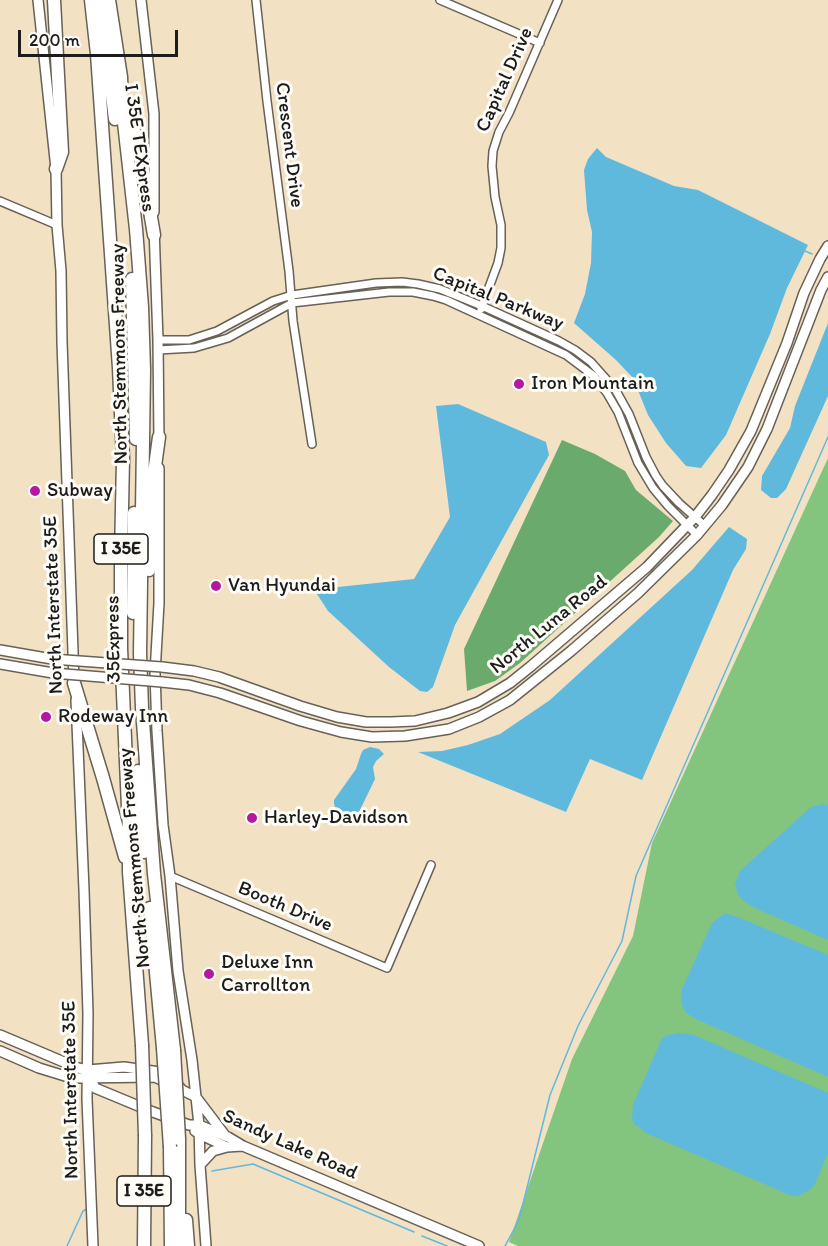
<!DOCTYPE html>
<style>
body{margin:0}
#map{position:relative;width:828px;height:1246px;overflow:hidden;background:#f3e1c4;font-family:Itim,sans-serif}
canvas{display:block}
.scale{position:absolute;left:18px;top:30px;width:160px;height:27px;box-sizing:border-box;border:3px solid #1c1c1c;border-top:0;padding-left:8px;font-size:18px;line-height:21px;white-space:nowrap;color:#1c1c1c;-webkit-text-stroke:4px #fdfcf7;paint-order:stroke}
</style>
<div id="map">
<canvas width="828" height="1246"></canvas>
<div class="scale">200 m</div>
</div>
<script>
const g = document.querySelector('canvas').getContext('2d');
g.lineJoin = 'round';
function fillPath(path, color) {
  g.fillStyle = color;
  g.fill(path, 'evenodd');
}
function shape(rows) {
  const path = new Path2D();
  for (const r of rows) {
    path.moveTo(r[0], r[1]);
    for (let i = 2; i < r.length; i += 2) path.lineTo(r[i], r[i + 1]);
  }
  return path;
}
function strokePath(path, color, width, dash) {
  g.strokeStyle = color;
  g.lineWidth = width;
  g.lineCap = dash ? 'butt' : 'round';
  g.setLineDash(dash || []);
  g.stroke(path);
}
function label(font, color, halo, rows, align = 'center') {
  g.font = font + ' Itim,sans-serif';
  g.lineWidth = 6;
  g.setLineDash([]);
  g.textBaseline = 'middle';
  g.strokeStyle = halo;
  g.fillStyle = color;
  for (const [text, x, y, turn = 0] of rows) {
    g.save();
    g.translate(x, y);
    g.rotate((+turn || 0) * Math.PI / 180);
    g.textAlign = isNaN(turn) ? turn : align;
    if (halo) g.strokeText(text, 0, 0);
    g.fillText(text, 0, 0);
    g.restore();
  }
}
fillPath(shape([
 [828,458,828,1246,518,1246,509,1242,572,1059,633,936,652,843]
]), '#83c57e');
fillPath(shape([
 [562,440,595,454,625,471,636,490,673,521,659,537,520,663,495,681,467,691,464,649]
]), '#6aaa6d');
fillPath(shape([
 [597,148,606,157,674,186,698,190,808,245,787,288,770,334,726,435,701,468,686,466,666,443,648,415,633,378,616,360,574,323,585,294,591,263,592,232,587,210,584,170,588,159],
 [828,323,828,396,786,489,777,498,771,498,761,490,762,476,790,428,795,406],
 [458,404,546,442,549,455,455,625,433,687,427,692,420,691,389,667,328,611,317,594,319,589,414,579,450,517,436,406],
 [729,527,747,539,746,549,733,570,642,780,590,759,566,812,418,752,442,751,468,745,500,734,550,700,692,570],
 [370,747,379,749,384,754,376,761,373,767,375,779,360,810,356,815,351,817,346,817,336,810,334,804,334,800,356,769,361,754,363,750],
 [824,804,828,806,828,940,755,908,745,902,738,895,735,884,740,871,811,807],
 [725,913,740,918,828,955,828,1077,696,1019,686,1013,681,1003,682,989,712,923],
 [679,1033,694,1035,828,1093,828,1153,814,1186,809,1190,798,1196,792,1196,648,1134,634,1124,632,1117,633,1105,662,1038,668,1035]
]), '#5fb9dd');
strokePath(shape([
 [805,251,812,254],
 [212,1171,253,1164,414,1232],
 [159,1179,164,1179],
 [422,1236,447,1246],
 [67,1246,83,1211,87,1209],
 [505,1246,519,1220,550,1095,578,1026,622,941,636,876,828,437]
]), '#5fb9dd', 1.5);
const street = shape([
 [256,0,267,101,289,271,293,321,312,444],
 [440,0,540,43],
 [0,201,57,225],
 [481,309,498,263,501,248,501,225,495,197,492,166,493,151,499,132,509,113,558,0],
 [158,340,189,340,217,331,273,301,292,295,376,283,402,282,418,284,440,289,482,306,559,341,575,350,591,362,615,389,629,414,646,457,656,476,663,486,679,503,705,526],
 [158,350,194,348,228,338,292,303,389,292,413,292,433,296,446,300,566,355,594,376,607,393,618,412,638,463,653,488,668,506,697,535],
 [170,876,387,968,431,865]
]);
const secondary = shape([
 [38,0,56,169,57,225,61,271,62,342,74,680],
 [141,0,154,114,154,212],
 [154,228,158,340,159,442],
 [159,468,159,603,155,673,157,731,163,825,170,876,178,971,192,1060,199,1125,200,1165,206,1246],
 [0,650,52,659],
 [0,664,53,673],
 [162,667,194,671,219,677,300,706,337,717,366,722,391,722,415,721,448,713,478,702,510,683,530,667,647,567,695,517,712,495,729,470,751,431,787,343,804,293,820,259,828,246],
 [162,682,189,685,220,693,301,721,341,732,372,737,405,736,449,729,479,717,510,700,571,651,638,593,697,535,722,505,748,467,767,429,821,290,828,277],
 [76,700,84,890,88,1013,87,1099,93,1246],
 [0,1035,78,1068,88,1070,124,1067,167,1073,182,1090,196,1097,224,1134],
 [0,1051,39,1068,65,1076,76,1078,155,1077,163,1081],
 [90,1077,95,1088,153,1112,189,1125,199,1125,228,1137,243,1146,479,1246],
 [195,1131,199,1134,227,1147],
 [200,1165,213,1151,227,1147,242,1146]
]);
const highway = shape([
 [54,0,62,152,56,169],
 [91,0,97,54,119,368,123,459,121,555,121,648,129,830,129,872,142,1045],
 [100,0,115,119],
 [109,0,121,77,122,105,136,229,142,307,144,370,140,653,142,708,154,874,174,1050],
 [128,104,143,170,154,235],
 [132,279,136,439],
 [149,570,152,488,159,437],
 [133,613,134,513],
 [74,683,103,778,125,857],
 [138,771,140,819,144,852],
 [150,908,163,1048],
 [170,1147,171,1246],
 [186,1220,188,1246],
 [144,1246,145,1136],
 [179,1246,179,1139]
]);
strokePath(street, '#676157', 10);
strokePath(secondary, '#676157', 12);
strokePath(highway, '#676157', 15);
strokePath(street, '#fff', 7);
strokePath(secondary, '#fff', 9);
strokePath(highway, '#fff', 12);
const secondaryBridge = shape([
 [52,659,162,667],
 [53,673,162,682]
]);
const highwayBridge = shape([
 [142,1045,145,1136],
 [163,1048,170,1147],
 [174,1050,179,1139]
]);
strokePath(secondaryBridge, '#676157', 12, []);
strokePath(highwayBridge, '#676157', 15, []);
strokePath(secondaryBridge, '#fff', 9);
strokePath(highwayBridge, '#fff', 12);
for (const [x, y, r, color] of [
 [519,384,6,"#b5179e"],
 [35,491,6,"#b5179e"],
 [216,586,6,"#b5179e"],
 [46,717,6,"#b5179e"],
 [252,818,6,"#b5179e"],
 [209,974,6,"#b5179e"]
]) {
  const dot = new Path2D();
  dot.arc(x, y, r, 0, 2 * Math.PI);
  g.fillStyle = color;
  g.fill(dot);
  strokePath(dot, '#fdfcf7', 2);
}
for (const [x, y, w] of [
 [121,549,54],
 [144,1191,54]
]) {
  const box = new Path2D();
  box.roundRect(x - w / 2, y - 15, w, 30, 4.5);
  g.fillStyle = '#fdfcf7';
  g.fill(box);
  strokePath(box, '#1c1c1c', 1.5);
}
label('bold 18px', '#1c1c1c', null, [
 ["I 35E",121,549],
 ["I 35E",144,1191]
]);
label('20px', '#1c1c1c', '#fdfcf7', [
 ["Capital Drive",505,80,-66],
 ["Crescent Drive",289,145,83],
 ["I 35E TEXpress",139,148,82],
 ["Capital Parkway",498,299,22],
 ["North Stemmons Freeway",120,354,-91],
 ["North Interstate 35E",54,605,-92],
 ["North Luna Road",549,625,-39],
 ["35Express",114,639,-91],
 ["North Stemmons Freeway",135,858,-95],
 ["Booth Drive",285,907,23],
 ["North Interstate 35E",71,1090,-91],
 ["Sandy Lake Road",290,1145,24]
]);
label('20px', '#1c1c1c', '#fdfcf7', [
 ["Iron Mountain",531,384],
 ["Subway",47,491],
 ["Van Hyundai",228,586],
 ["Rodeway Inn",58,717],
 ["Harley-Davidson",264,818],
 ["Deluxe Inn",221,963],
 ["Carrollton",221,986]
], 'left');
</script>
